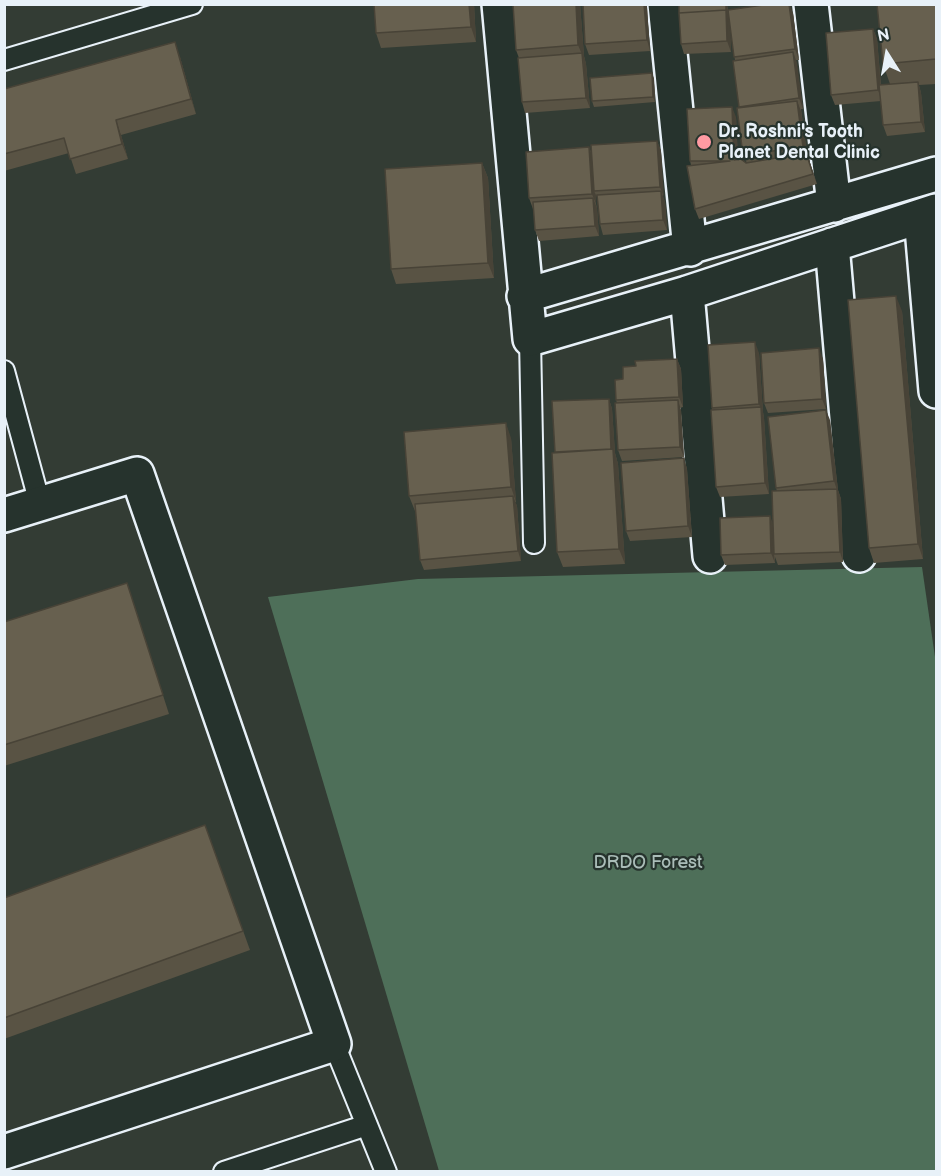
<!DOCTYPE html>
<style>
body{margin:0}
#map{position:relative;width:941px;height:1176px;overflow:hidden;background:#333c34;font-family:"Balsamiq Sans",sans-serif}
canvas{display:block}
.frame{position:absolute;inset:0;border:6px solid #e8f1f8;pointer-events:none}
.north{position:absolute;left:857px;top:24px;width:60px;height:60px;-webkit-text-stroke:4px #26332d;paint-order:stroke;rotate:349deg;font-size:16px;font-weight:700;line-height:24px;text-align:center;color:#e8f1f8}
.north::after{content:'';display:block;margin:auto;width:21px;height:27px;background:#e8f1f8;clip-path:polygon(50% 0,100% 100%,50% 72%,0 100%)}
</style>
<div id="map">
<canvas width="941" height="1176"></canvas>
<div class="frame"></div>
<div class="north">N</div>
</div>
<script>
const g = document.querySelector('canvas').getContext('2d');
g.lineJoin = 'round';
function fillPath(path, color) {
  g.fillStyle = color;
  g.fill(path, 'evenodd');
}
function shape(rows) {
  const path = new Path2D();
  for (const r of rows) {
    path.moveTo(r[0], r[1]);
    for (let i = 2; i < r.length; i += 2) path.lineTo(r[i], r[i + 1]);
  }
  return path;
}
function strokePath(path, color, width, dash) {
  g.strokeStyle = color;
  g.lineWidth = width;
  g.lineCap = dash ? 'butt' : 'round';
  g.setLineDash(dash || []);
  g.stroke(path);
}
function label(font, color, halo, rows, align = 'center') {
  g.font = font + ' "Balsamiq Sans",sans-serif';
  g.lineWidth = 4.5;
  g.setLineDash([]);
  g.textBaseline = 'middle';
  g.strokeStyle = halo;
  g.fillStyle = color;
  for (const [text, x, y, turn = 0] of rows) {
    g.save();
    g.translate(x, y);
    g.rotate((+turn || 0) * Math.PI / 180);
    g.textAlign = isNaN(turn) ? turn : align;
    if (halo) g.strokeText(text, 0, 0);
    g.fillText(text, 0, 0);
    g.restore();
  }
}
fillPath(shape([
 [922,567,936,664,936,1171,439,1171,268,597,418,579]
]), '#4e6f59');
const lane = shape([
 [4,60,192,4],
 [530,339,534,543],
 [4,371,40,504],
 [334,1044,386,1172],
 [224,1172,367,1125]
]);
const street = shape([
 [499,4,530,339,687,293,936,211],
 [665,4,690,249],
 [811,4,834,205],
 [921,216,936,391],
 [832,245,859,555],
 [687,293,710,556],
 [524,296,936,174],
 [4,515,137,474,334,1044,4,1152]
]);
strokePath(lane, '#e8f1f8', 24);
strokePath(street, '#e8f1f8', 38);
strokePath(lane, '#26332d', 20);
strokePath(street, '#26332d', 33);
fillPath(shape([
 [374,4,474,4,476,42,381,48,376,33],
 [580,4,584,56,586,64,590,108,525,113,522,102,519,58,516,50],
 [727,4,729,17,793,13,799,60,796,60,803,109,801,109,807,154,817,184,699,219,695,209,691,165,690,161,736,117,738,160,747,163,743,155,735,60,730,28,731,52,684,54,681,44],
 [936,4,936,84,919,85,921,93,925,132,887,136,883,125,881,101,835,105,831,95,873,29,877,39,881,85,890,84,883,64],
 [647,7,650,51,589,55,585,44],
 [180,57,196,114,121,135,128,159,76,174,69,153,4,171,4,89],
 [652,73,654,79,655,102,594,107,592,101],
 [657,141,661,151,663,197,665,202,667,230,603,235,600,224,598,201,596,194,596,204,597,208,599,236,539,241,535,230,534,209,533,209,529,198,589,147,592,154],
 [482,163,488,178,494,278,396,284,391,269],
 [902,311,923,559,874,563,869,548],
 [759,353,763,412,764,418,769,494,720,497,716,487,712,408],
 [677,359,681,369,683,407,680,408,681,410,684,457,622,461,618,450,617,403,616,400,623,379,636,366],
 [823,359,826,409,768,413,764,403],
 [609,399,612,409,615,453,618,464,625,564,563,567,557,552,555,452],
 [830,420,838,490,841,499,843,562,778,565,775,557,775,563,725,565,721,555,773,524,777,491,776,488],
 [511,438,516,502,515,502,517,506,521,561,424,570,420,560,416,511,415,511,409,496],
 [684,458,687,469,692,537,630,541,626,531],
 [127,583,169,714,4,766,4,622],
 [205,825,250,950,4,1039,4,898]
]), '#595344');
fillPath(shape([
 [469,4,474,4,476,42,471,27],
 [576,4,580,4,584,56,586,64,590,108,586,98,583,57,578,45],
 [644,4,647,4,647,7,650,51,647,40],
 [726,4,727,4,728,15,730,20,731,52,727,41],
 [789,4,793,13,799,60,795,49],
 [873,29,877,39,882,101,878,90],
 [175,42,180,57,196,114,191,99],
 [793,52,797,63,803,109,799,98],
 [652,73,654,79,655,102,653,97],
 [918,82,921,93,925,132,921,122],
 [797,101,801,111,807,154,817,184,803,147],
 [732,107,736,117,738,171,734,160],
 [116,120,121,135,128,159,122,144],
 [657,141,661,151,664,197,660,187],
 [589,147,593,158,594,191,596,195,596,204,592,194],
 [482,163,488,178,494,278,488,263],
 [661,191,665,202,667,230,663,220],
 [593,198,597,208,599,236,595,226],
 [896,296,902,311,923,559,918,544],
 [755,342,759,353,763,412,764,418,769,494,765,483,761,409,759,404],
 [819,348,823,359,826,409,822,399],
 [677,359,681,369,683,407,679,397],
 [609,399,612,409,615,453,618,464,625,564,619,549,611,451],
 [678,400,681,410,684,457,680,447],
 [826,410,830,420,838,490,841,499,843,562,840,552,837,490,834,481],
 [506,423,511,438,516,502,511,487],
 [684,458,687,469,692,537,688,526],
 [513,496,517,506,521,561,518,551],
 [770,516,774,526,774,554,775,563,771,553]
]), '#484337');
const building = shape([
 [374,4,469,4,471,27,376,33,374,4],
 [513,4,576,4,578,45,516,50,513,4],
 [583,4,644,4,647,40,585,44,583,4],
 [679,4,726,4,726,10,679,13,679,14,679,4],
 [770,4,789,4,795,49,734,57,728,10,770,4],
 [877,4,936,4,936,59,883,64,877,4],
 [726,10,727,41,681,44,679,13,726,10],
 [873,29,878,90,831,95,826,33,873,29],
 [175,42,191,99,116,120,122,144,70,159,64,138,4,154,4,89,175,42],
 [793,52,799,98,739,107,733,61,793,52],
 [582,53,586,98,522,102,518,58,582,53],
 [652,73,653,97,592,101,590,78,652,73],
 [918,82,921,122,883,125,879,85,918,82],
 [797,101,803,147,743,155,737,108,797,101],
 [732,107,734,160,741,159,746,163,806,153,813,174,695,209,687,166,730,161,690,161,687,109,732,107],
 [657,141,660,187,594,191,591,145,657,141],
 [589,147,592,194,529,198,526,152,589,147],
 [482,163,488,263,391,269,385,169,482,163],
 [661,191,663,220,600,224,597,195,661,191],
 [593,198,595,226,535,230,533,202,593,198],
 [896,296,918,544,869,548,848,300,896,296],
 [755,342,759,404,712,408,708,345,755,342],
 [819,348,822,399,764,403,761,353,819,348],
 [677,359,679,397,616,400,615,380,623,379,623,367,636,366,635,361,677,359],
 [609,399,611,449,555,452,552,401,609,399],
 [678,400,680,447,618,450,615,403,678,400],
 [761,407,765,483,716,487,711,410,761,407],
 [826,410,834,481,776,488,768,417,826,410],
 [506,423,511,487,409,496,404,432,506,423],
 [613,449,619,549,557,552,552,453,613,449],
 [684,458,688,526,626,531,621,463,684,458],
 [837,489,840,552,774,554,772,491,837,489],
 [513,496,518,551,420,560,415,504,513,496],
 [770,516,771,553,721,555,720,518,770,516],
 [127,583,163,695,4,745,4,622,127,583],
 [205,825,243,931,4,1018,4,898,205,825]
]);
fillPath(building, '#67604f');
strokePath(building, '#484337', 1.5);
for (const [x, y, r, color] of [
 [704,142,8,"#ff9aa2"]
]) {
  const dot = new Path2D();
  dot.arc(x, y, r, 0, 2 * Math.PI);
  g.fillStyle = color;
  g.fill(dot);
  strokePath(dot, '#26332d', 2);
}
label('bold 18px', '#e8f1f8', '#26332d', [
 ["Dr. Roshni's Tooth",718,132],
 ["Planet Dental Clinic",718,153]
], 'left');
label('18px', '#aabdb8', '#26332d', [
 ["DRDO Forest",648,863]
]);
</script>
